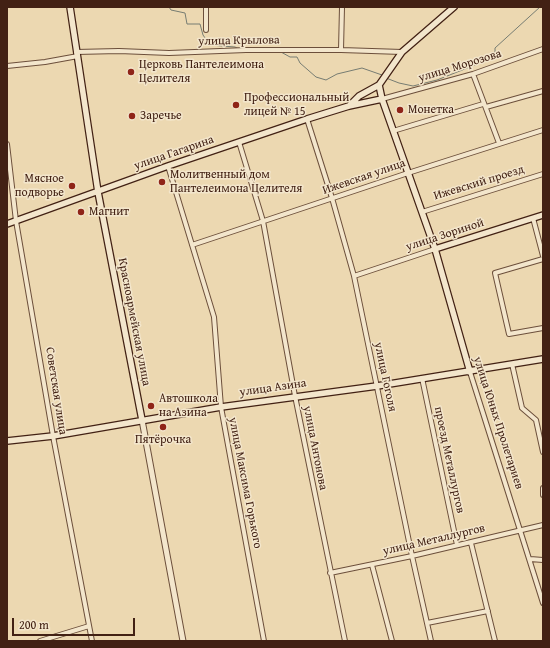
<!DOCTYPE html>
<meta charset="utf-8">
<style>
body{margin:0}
#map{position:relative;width:550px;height:648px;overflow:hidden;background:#ecd8b1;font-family:"Gentium Book Plus",serif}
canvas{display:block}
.frame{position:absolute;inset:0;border:8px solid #422114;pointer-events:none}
.scale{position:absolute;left:12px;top:618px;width:123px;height:18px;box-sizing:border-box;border:2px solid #422114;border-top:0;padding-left:5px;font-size:12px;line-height:14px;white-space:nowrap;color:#422114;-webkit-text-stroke:3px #f3e6cc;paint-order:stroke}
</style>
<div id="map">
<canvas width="550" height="648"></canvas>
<div class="frame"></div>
<div class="scale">200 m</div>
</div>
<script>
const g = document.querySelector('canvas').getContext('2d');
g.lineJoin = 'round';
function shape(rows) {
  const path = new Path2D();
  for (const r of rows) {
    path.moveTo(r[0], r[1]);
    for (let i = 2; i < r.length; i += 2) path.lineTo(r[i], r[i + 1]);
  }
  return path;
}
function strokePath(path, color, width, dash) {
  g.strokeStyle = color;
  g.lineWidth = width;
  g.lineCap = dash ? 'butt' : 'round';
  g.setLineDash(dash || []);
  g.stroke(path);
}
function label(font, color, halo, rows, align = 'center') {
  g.font = font + ' "Gentium Book Plus",serif';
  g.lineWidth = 3;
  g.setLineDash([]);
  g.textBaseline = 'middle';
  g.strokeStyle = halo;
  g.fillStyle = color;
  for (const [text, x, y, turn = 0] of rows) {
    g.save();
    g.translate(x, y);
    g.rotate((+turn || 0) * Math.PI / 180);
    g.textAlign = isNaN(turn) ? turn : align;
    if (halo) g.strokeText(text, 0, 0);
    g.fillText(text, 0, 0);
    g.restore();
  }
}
strokePath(shape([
 [169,7,171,10,185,13,187,24,200,24,203,35,210,45,235,47,239,49],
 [243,52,281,52,290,57,297,57,300,63,316,77,326,80,337,74,362,68,382,75],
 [386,78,399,83,413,86,437,80,495,57,495,48,540,7]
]), '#767c72', 1);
const minor = shape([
 [206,30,206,7],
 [341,50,342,7],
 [76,52,119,51,169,53,246,50,341,50,402,52],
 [7,66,45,62,78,56],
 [473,74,499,143],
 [382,99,473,74,543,49],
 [486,107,543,91],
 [307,119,332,198,354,276,412,556,431,641],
 [393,131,483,104],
 [239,142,263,221,295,396,345,641],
 [7,144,16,221,53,436,92,641],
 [168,166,214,317,221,407,264,641],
 [422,212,543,174],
 [533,218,543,256],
 [192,245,408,173,543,130],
 [543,259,495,273,509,334,543,328],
 [354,276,435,249],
 [512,364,522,408,536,420,543,452],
 [470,372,543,603],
 [422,378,457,545],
 [543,488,543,495],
 [471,543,495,641],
 [530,559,543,560],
 [372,565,392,641],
 [330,573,412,556,543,525],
 [427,623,488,611],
 [40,641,89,626]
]);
const tertiary = shape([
 [142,420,183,641]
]);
const secondary = shape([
 [70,7,98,192,142,420],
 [379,85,402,52,454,7],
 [382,99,435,249,470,372],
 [7,224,168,166,307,119,349,106,382,99,379,85,359,96,349,106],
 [435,249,543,215],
 [7,441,53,436,221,407,377,386,543,359]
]);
strokePath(minor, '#6c4f3b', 6);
strokePath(tertiary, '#6c4f3b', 7);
strokePath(secondary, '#422114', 8);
strokePath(minor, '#f3e6cc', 4);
strokePath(tertiary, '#f3e6cc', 5);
strokePath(secondary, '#f3e6cc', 5.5);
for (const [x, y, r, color] of [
 [131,72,4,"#8f2418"],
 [236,105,4,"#8f2418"],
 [400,110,4,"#8f2418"],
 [132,116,4,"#8f2418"],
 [162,182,4,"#8f2418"],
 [72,186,4,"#8f2418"],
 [81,212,4,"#8f2418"],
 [151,406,4,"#8f2418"],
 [163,427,4,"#8f2418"]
]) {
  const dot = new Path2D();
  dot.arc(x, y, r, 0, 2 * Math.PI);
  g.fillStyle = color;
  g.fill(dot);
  strokePath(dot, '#f3e6cc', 1.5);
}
label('12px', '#422114', '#f3e6cc', [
 ["улица Крылова",239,41,-1],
 ["улица Морозова",460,66,-17],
 ["улица Гагарина",174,153,-19],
 ["Ижевская улица",364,177,-19],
 ["Ижевский проезд",479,183,-17],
 ["улица Зориной",445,235,-18],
 ["Красноармейская улица",134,322,79],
 ["улица Гоголя",385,377,78],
 ["улица Азина",273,388,-8],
 ["Советская улица",56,391,81],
 ["улица Юных Пролетариев",498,423,72],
 ["улица Антонова",315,448,79],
 ["проезд Металлургов",449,460,78],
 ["улица Максима Горького",245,483,79],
 ["улица Металлургов",434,540,-13]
]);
label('12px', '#422114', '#f3e6cc', [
 ["Церковь Пантелеимона",139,65],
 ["Целителя",139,79],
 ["Профессиональный",244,98],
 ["лицей № 15",244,112],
 ["Монетка",408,110],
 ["Заречье",140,116],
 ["Молитвенный дом",170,175],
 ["Пантелеимона Целителя",170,189],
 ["Мясное",64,179,"right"],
 ["подворье",64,193,"right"],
 ["Магнит",89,212],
 ["Автошкола",159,399],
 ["на Азина",159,413],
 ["Пятёрочка",163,440,"center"]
], 'left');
</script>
